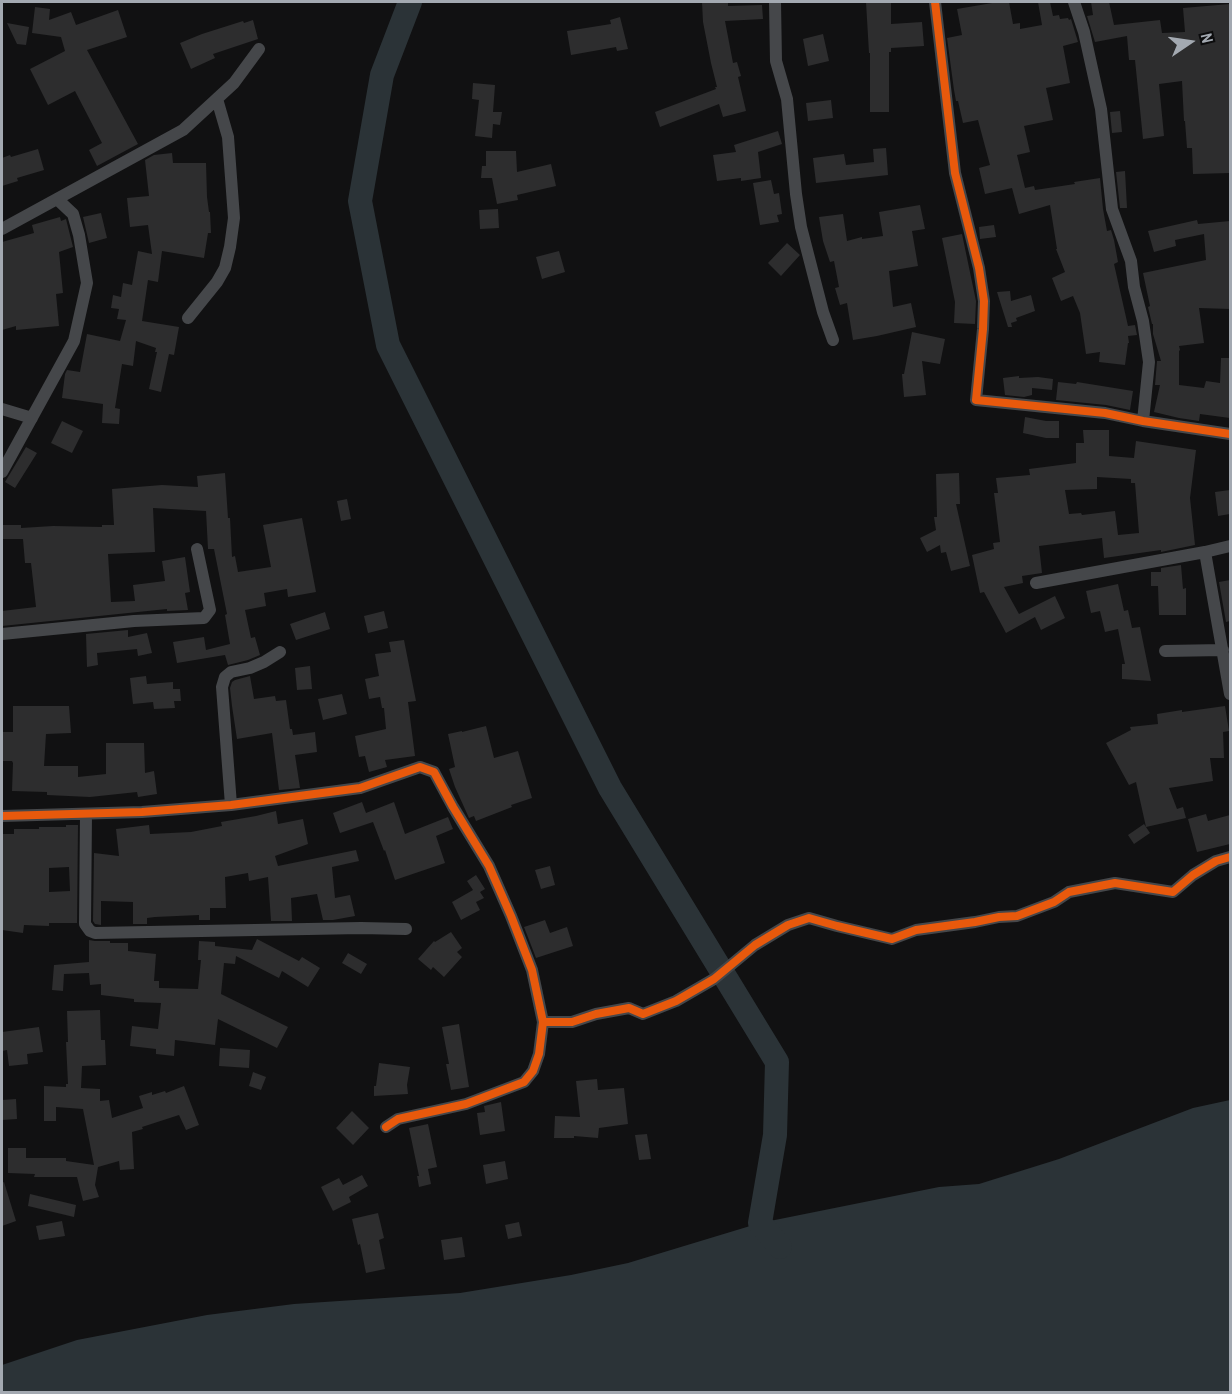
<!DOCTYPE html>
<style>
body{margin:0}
#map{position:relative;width:1232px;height:1394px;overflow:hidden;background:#111112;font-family:"Archivo Narrow",sans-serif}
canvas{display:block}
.frame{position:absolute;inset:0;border:3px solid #a3a9b1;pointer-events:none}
.north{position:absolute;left:1160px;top:12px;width:60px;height:60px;-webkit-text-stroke:4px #0c0c0d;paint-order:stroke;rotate:77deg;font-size:16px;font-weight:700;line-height:24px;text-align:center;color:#a3a9b1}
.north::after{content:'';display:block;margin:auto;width:21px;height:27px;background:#a3a9b1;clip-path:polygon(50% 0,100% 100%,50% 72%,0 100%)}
</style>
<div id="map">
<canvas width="1232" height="1394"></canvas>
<div class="frame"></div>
<div class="north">N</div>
</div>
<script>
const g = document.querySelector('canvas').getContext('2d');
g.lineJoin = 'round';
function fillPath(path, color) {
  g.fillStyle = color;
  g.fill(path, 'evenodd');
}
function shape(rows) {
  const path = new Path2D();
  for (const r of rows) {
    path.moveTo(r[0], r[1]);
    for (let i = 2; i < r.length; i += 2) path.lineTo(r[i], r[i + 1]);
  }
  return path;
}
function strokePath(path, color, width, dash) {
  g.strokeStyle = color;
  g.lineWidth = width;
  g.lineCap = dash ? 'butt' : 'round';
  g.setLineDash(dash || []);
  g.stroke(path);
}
fillPath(shape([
 [1230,1100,1230,1392,2,1392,2,1365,77,1340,207,1315,294,1304,460,1293,571,1275,628,1263,760,1223,939,1187,979,1184,1059,1159,1193,1108]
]), '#2b3337');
strokePath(shape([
 [410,2,382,75,360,201,388,345,610,788,777,1062,775,1135,760,1223,780,1247]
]), '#2b3337', 24);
fillPath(shape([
 [702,2,728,2,728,6,762,5,763,19,725,21,733,63,737,62,741,76,738,77,746,111,723,117,719,104,660,127,655,112,716,89,715,87,717,87,711,63,703,22],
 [866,2,891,2,891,24,922,22,924,46,891,48,891,52,889,52,889,112,870,112,870,53,869,53],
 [998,2,1009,2,1013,24,1020,23,1020,29,1042,25,1038,2,1050,2,1053,16,1059,15,1060,19,1068,18,1069,20,1071,19,1078,42,1063,46,1070,83,1046,88,1053,120,1024,126,1030,152,1017,155,1025,188,1034,186,1035,190,1075,184,1074,182,1100,178,1103,209,1107,231,1111,230,1114,240,1118,262,1114,264,1128,326,1135,325,1137,335,1128,336,1129,343,1128,343,1125,365,1099,362,1100,352,1086,354,1080,313,1073,296,1061,301,1052,278,1065,272,1056,249,1057,249,1050,205,1019,214,1012,188,985,194,979,168,990,165,978,120,963,123,958,101,956,101,954,90,947,38,962,35,957,9],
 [1091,2,1109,2,1114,25,1160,20,1162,33,1185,32,1183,8,1230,4,1230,173,1193,174,1192,148,1187,148,1185,121,1184,121,1182,81,1159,84,1164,136,1143,139,1135,60,1129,60,1127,36,1095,42,1087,16,1093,15],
 [35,7,50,9,49,20,71,12,76,25,118,10,127,37,87,50,138,144,97,166,89,150,102,143,75,91,48,105,30,69,65,51,61,37,32,33],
 [620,17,628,49,617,51,616,47,571,55,567,31,611,24,610,20],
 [253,20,258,39,213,54,215,58,191,69,180,43,202,34,243,21,244,23],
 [7,23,29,27,26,45,17,44],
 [823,34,829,61,808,66,803,39],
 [473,83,495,85,493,112,502,112,500,125,493,124,492,138,475,136,479,100,472,99],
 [831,100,833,118,808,121,806,103],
 [1120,111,1122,132,1112,133,1110,112],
 [778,131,782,144,758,152,761,178,741,181,741,178,717,181,713,155,736,152,734,145],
 [886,148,888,175,816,183,813,158,844,154,846,165,874,162,873,149],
 [38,149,44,170,17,178,18,181,2,186,2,158,10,155,11,157],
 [486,151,516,151,517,172,551,164,556,186,517,195,518,200,497,204,492,178,481,178,482,166,486,166],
 [172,153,173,163,206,163,207,197,209,212,210,212,211,233,208,233,204,258,162,251,158,282,148,280,142,321,179,327,174,355,169,354,161,392,149,389,157,352,155,352,156,348,136,341,133,366,122,364,115,408,120,409,119,424,102,423,103,404,62,398,65,374,67,370,80,372,87,334,120,341,126,320,117,319,119,309,111,308,113,295,121,297,123,283,132,285,138,251,152,254,148,225,130,227,127,198,149,196,145,160,154,155],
 [1125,171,1127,208,1120,208,1116,172],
 [771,180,774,194,779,193,782,214,777,215,779,222,760,225,753,183],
 [920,205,925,229,912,231,918,266,889,271,893,307,911,303,916,327,877,336,853,340,847,303,840,305,835,288,839,287,834,261,830,262,823,241,819,217,843,214,847,241,862,237,862,239,883,236,879,212],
 [498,209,499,228,480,229,479,210],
 [101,213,107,238,89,243,83,217],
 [60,217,61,221,66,219,73,247,59,252,63,293,56,294,59,326,16,330,16,326,2,330,2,242,34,233,32,225],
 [1197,220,1198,224,1230,221,1230,309,1199,308,1204,343,1179,346,1180,350,1179,351,1179,385,1204,388,1206,381,1220,383,1221,358,1230,358,1230,418,1200,414,1199,421,1179,418,1154,412,1160,385,1155,385,1157,361,1161,361,1153,334,1153,324,1152,324,1148,307,1150,306,1143,273,1206,260,1204,234,1175,240,1176,246,1154,252,1148,231],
 [994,225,996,237,980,239,979,227],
 [962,234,976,301,975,324,954,323,955,302,942,238],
 [787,243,800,255,781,276,768,263],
 [559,251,565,272,542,279,536,257],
 [1010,291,1011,301,1031,295,1035,311,1016,318,1017,321,1011,323,1012,327,1008,327,997,292],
 [912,332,945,339,940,364,922,361,926,395,904,397,902,374,904,374],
 [1019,376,1019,378,1038,377,1053,379,1052,390,1032,388,1032,395,1024,397,1005,395,1003,378],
 [1058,382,1076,384,1077,382,1133,391,1130,410,1106,405,1056,400],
 [1025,417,1046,421,1059,421,1059,438,1046,438,1023,433],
 [62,421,83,431,72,453,51,443],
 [1083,430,1109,430,1109,456,1134,458,1136,441,1196,450,1190,498,1195,545,1161,552,1161,550,1104,558,1102,538,1039,546,1042,573,1022,576,1023,583,1004,587,1019,614,1055,596,1065,618,1041,630,1035,617,1006,633,984,592,980,593,972,555,994,549,993,543,1000,542,994,493,998,493,996,478,1030,475,1029,469,1076,463,1076,443,1084,443],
 [1097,477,1131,479,1131,483,1135,483,1139,533,1118,535,1115,511,1082,515,1081,513,1069,514,1065,490,1097,489],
 [26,447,37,453,15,488,5,482],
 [225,473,228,518,230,518,232,557,235,556,238,572,271,567,263,525,302,518,316,592,288,597,287,589,264,593,266,606,245,610,251,638,255,637,260,655,248,660,228,665,225,655,177,663,173,642,204,637,206,650,230,644,225,615,227,614,214,549,208,549,206,511,153,508,155,552,108,554,111,602,135,601,133,585,165,581,162,561,185,557,190,592,185,593,188,610,167,611,167,609,2,626,2,611,36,607,31,563,25,563,23,539,2,539,2,525,21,525,21,528,53,526,102,527,102,525,114,525,112,489,162,485,198,487,197,476],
 [959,473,960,504,956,504,970,566,951,571,946,552,941,553,940,545,927,552,920,538,936,530,934,517,937,517,936,474],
 [1230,490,1230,514,1218,516,1215,492],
 [347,499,351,519,341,521,337,501],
 [1181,565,1183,589,1186,588,1186,615,1159,615,1158,586,1151,586,1151,572,1161,572,1161,568],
 [1230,580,1230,621,1226,622,1219,582],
 [1118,584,1124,611,1128,610,1132,628,1140,627,1151,681,1122,679,1122,664,1125,664,1118,629,1105,632,1100,611,1091,613,1086,591],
 [384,611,388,628,368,633,364,616],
 [325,612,330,629,296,640,290,624],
 [128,630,128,637,147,633,152,653,138,656,137,649,97,653,98,665,87,667,86,634],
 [404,640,416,701,408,702,415,756,385,760,387,767,369,772,365,756,359,757,355,736,386,729,384,708,382,708,380,697,369,699,365,679,379,676,375,654,391,652,389,642],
 [310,666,312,689,297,690,295,668],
 [146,676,147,684,173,682,173,689,180,689,181,701,174,701,175,708,154,709,153,702,133,704,130,678],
 [250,676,254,699,275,696,276,701,286,700,290,729,292,729,293,735,315,732,317,752,295,755,300,788,279,790,272,733,237,739,232,706,230,688,232,682,235,680],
 [342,694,347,714,323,720,318,699],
 [13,706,69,706,71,733,46,734,44,766,78,766,78,777,106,774,106,743,144,743,145,773,154,771,157,794,138,797,137,792,90,797,47,795,47,792,12,791,13,763,12,761,2,761,2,732,13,732],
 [1225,706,1229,731,1223,732,1224,758,1210,758,1213,781,1169,788,1177,809,1183,807,1186,818,1146,827,1136,782,1129,785,1106,743,1131,730,1130,727,1158,724,1157,714,1182,710,1182,712],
 [486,726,494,758,518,751,532,798,511,805,512,807,476,821,474,816,469,818,455,787,449,769,455,767,448,734,462,731,462,732],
 [362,802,366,813,394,802,405,834,448,817,453,829,436,836,445,863,395,880,385,850,384,851,373,822,340,833,333,813],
 [276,811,278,824,303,819,308,844,275,856,278,866,356,850,359,861,332,867,335,898,350,895,355,916,333,920,323,920,317,894,291,898,292,921,271,921,268,877,249,881,248,873,225,877,226,908,210,908,210,920,199,920,199,915,155,917,147,918,147,924,133,924,133,902,101,901,101,925,95,924,93,921,94,853,119,856,116,829,149,825,150,834,191,832,222,826,221,822,256,816],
 [1206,814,1208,821,1230,815,1230,844,1197,852,1188,819],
 [1144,824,1150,833,1134,844,1128,835],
 [66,825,78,825,77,923,49,923,49,926,24,925,23,933,2,930,2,834,14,834,14,829,39,829,39,827,66,827],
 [69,867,70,891,49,892,49,868],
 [550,866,555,885,541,889,535,870],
 [476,875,485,889,480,892,484,898,476,902,480,910,461,920,452,902,473,890,467,881],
 [545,920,550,933,567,927,573,946,536,958,524,927],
 [451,932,462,948,457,952,462,957,444,977,433,967,431,970,418,959,434,941,435,942],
 [257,939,299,961,302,957,320,968,308,987,282,971,279,978,236,956,235,964,224,963,221,994,288,1027,277,1048,218,1019,215,1045,175,1040,174,1056,156,1054,156,1049,130,1046,132,1026,158,1029,161,1003,134,1002,134,999,101,995,101,984,90,985,89,973,64,974,63,991,52,990,54,965,89,962,89,940,95,941,110,941,110,943,128,943,128,951,156,954,154,981,159,981,159,988,198,989,201,960,198,960,199,941,215,942,215,946,252,950],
 [348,953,367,964,361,974,342,963],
 [100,1010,101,1040,105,1040,106,1065,82,1066,81,1088,100,1089,100,1101,109,1100,112,1118,143,1108,139,1096,152,1092,152,1095,165,1091,166,1093,184,1086,199,1125,186,1130,179,1115,142,1127,143,1129,132,1132,134,1169,120,1170,119,1161,98,1167,95,1185,99,1197,83,1201,77,1177,34,1177,35,1174,8,1173,8,1148,26,1148,26,1158,66,1158,66,1161,94,1165,83,1109,56,1107,56,1121,44,1121,44,1086,66,1087,66,1084,68,1084,66,1042,68,1042,67,1011],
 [459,1024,469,1087,451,1090,446,1064,449,1064,442,1027],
 [39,1027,43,1052,27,1054,28,1064,9,1066,7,1050,2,1051,2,1032],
 [220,1048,250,1050,249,1068,219,1066],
 [379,1063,410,1067,407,1085,408,1094,374,1096,374,1086,376,1086],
 [253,1072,266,1077,261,1090,249,1086],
 [597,1079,598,1090,624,1088,628,1124,599,1128,598,1138,574,1136,574,1138,554,1138,555,1116,580,1117,576,1081],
 [16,1099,17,1119,2,1120,2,1100],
 [501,1102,505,1131,480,1135,477,1113,485,1112,484,1106],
 [352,1111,369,1128,353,1145,336,1128],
 [428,1124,437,1167,428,1169,431,1184,419,1187,417,1176,419,1176,409,1128],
 [647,1134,651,1159,639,1160,635,1135],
 [505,1161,508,1179,486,1184,483,1165],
 [362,1175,368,1186,349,1197,351,1202,333,1211,321,1187,339,1178,343,1185],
 [4,1182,16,1221,2,1226,2,1183],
 [30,1194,76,1205,74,1217,28,1206],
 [378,1213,384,1238,379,1240,385,1269,366,1273,360,1244,358,1245,352,1219],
 [62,1221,65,1236,39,1240,36,1226],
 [519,1222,522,1236,508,1239,505,1225],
 [462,1237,465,1257,444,1260,441,1240]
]), '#2d2d2e');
strokePath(shape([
 [775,2,776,61,787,99,796,194,801,227,823,312,833,340],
 [935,2,955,173,979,268,984,301,983,329,976,400,1105,413,1143,421,1230,434],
 [1074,2,1084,32,1101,109,1112,209,1131,261,1134,287,1143,321,1149,362,1143,421],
 [2,229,183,130,234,83,259,49],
 [188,318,217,282,225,268,230,247,234,218,228,137,217,99],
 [2,409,32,418],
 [2,472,74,341,87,283,79,235,73,214,57,199],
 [1230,546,1205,552,1230,694],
 [1036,583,1205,552],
 [2,634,134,621,204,618,210,610,197,549],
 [1165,651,1223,650],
 [231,805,222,687,225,677,231,672,250,668,264,662,280,652],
 [86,814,85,924,90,931,95,933,361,928,406,929],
 [2,816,142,812,231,805,360,788,420,767,434,772,453,807,489,866,511,916,532,970,543,1022,539,1054,533,1071,524,1082,466,1104,398,1119,386,1127],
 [543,1022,572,1022,596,1014,629,1008,643,1014,676,1001,714,979,755,945,788,925,809,918,837,926,892,939,916,930,975,922,999,917,1017,916,1054,902,1069,892,1115,883,1173,892,1193,875,1216,861,1230,857]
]), '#45474a', 12);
strokePath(shape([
 [935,2,955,173,979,268,984,301,983,329,976,400,1105,413,1143,421,1230,434],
 [2,816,142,812,231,805,360,788,420,767,434,772,453,807,489,866,511,916,532,970,543,1022,539,1054,533,1071,524,1082,466,1104,398,1119,386,1127],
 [543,1022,572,1022,596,1014,629,1008,643,1014,676,1001,714,979,755,945,788,925,809,918,837,926,892,939,916,930,975,922,999,917,1017,916,1054,902,1069,892,1115,883,1173,892,1193,875,1216,861,1230,857]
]), '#e8590c', 8);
</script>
